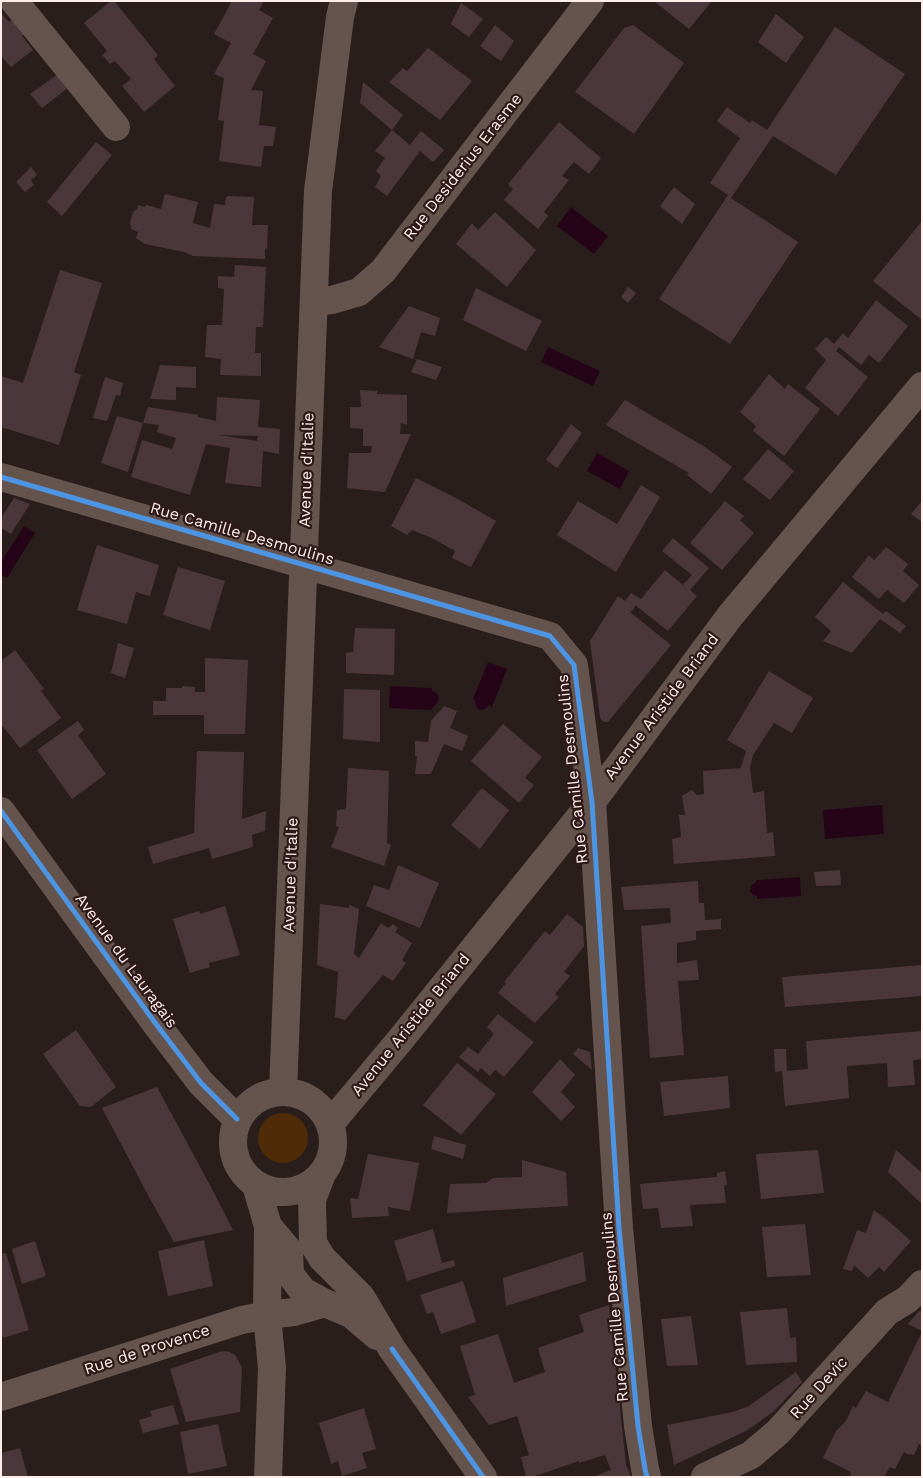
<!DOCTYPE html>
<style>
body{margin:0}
#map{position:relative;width:923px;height:1478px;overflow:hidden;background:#2a1e1d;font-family:"Work Sans",sans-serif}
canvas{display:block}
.frame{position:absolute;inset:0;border:2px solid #fdedeb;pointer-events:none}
</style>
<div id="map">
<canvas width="923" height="1478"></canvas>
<div class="frame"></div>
</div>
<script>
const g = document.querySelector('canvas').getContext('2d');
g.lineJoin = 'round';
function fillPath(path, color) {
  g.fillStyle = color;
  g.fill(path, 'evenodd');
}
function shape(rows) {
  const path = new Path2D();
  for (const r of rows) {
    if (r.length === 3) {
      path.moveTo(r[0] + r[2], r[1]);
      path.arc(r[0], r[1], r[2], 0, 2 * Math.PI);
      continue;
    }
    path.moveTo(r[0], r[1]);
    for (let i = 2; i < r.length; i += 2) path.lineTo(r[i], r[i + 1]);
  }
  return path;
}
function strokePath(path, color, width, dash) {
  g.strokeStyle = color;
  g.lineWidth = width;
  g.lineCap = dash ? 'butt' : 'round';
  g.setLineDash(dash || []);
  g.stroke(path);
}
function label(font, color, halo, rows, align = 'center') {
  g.font = font + ' "Work Sans",sans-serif';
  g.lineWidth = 4.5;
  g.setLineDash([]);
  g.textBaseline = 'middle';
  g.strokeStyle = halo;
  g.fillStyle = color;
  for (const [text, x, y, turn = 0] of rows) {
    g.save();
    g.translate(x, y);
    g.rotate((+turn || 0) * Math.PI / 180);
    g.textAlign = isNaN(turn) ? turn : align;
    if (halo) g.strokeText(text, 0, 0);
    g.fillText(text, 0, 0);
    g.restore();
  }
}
fillPath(shape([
 [283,1138,25]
]), '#502b07');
fillPath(shape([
 [571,207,608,236,594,254,557,226],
 [548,347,600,371,593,386,541,362],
 [597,453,629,471,620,489,587,471],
 [24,526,35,533,7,578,1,575,1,562],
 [488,662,507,669,492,707,489,705,485,709,480,710,477,708,475,703,475,700,473,699],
 [390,686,432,688,432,691,437,693,438,696,438,702,431,710,389,708],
 [882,805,884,834,825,839,823,810],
 [800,877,801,896,757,899,757,896,753,895,750,891,751,885,756,882,756,880]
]), '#250418');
fillPath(shape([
 [111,1,114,1,158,55,154,59,175,86,144,112,122,86,131,79,115,61,110,64,102,55,107,51,84,23],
 [232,1,264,1,259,10,273,18,253,54,266,61,251,90,263,91,259,125,276,127,273,146,264,146,261,167,219,161,224,121,218,120,224,78,214,74,231,43,214,34],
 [654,1,712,1,689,29],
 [461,3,483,19,469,37,451,24],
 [1,13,9,22,13,19,25,34,22,36,33,50,11,67,1,56],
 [776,14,804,37,786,63,758,42],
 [495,25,514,41,501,61,480,46],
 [633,25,684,63,634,134,575,92,624,28],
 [835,27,905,74,836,175,773,136,731,198,798,242,730,344,659,299,728,195,710,183,740,138,717,121,727,107,750,123,752,120,767,130],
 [428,48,472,81,440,120,389,82,403,68,407,71],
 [58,74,69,87,42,108,30,94],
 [363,82,403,115,392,130,360,103],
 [559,122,601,158,589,174,574,162,562,176,569,180,544,212,548,216,538,229,504,200,513,189,508,184],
 [392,130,410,145,421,131,444,150,433,162,420,151,387,196,375,187,381,176,376,171,385,158,375,151],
 [96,142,112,155,62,216,47,202],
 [31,167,37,175,31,180,34,185,25,192,16,182],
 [674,187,695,204,682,224,660,206],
 [165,194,198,202,193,223,210,228,214,204,225,205,226,197,228,196,254,197,252,225,268,225,267,248,265,249,265,259,193,256,184,252,145,244,136,238,138,232,131,229,130,222,133,212,137,209,138,205,145,207,146,205,161,209],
 [495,212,536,250,507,287,456,244,472,223,478,230],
 [922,221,922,320,873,281],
 [235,265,266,267,263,327,256,327,255,353,261,353,261,376,220,375,221,359,205,357,207,325,222,325,224,289,218,288,218,276,234,277],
 [60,270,102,283,74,372,81,375,59,445,1,427,1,376,23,383],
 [628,287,636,293,628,303,621,297],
 [476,288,542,321,526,351,463,320],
 [876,300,908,326,879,363,869,355,861,365,839,347,836,351,868,377,838,416,805,388,826,360,815,349,826,337,834,344,843,333,848,338],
 [409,306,440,318,435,336,421,332,413,359,379,347],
 [417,359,442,367,436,380,411,372],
 [160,365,196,367,196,388,176,387,176,400,150,399],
 [769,374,785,389,788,384,820,409,784,456,753,431,756,426,740,412],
 [105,377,123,383,120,396,116,395,107,421,93,418],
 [360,390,377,391,377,394,407,395,407,425,401,423,400,434,411,434,385,492,347,488,349,453,371,453,372,446,363,446,363,429,350,428,350,407,361,407],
 [217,397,260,400,258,427,280,429,279,454,263,451,261,487,225,483,230,448,206,444,190,495,131,477,142,440,172,449,176,438,157,432,159,425,143,423,148,407,198,415,198,417,216,421],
 [219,435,258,436,257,441],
 [625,400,705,447,732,467,711,494,687,475,689,473,606,425],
 [117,416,143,423,128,472,101,463],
 [571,424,582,433,557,468,546,460],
 [768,449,794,471,770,500,743,479],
 [416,478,456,498,496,521,471,567,452,558,455,551,434,539,412,530,407,535,391,526],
 [641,485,660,497,616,572,557,535,578,501,617,524],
 [14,498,30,504,11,534,1,528,1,518],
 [725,501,744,516,740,520,754,533,722,570,690,543],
 [922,501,922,522,911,514],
 [673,538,709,568,690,590,697,596,668,631,635,605,634,609,630,612,671,645,608,722,606,722,602,721,600,717,590,641,618,596,625,601,631,593,641,599,665,570,683,585,692,575,662,551],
 [97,545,159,565,150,596,136,592,127,624,77,610],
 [886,547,908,564,903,571,919,585,904,603,887,590,879,599,852,577,869,555,874,560],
 [178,567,225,581,210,630,163,615],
 [843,582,883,614,886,611,906,626,900,633,880,619,852,653,823,641,831,631,815,617],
 [355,628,395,629,394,675,346,673,346,653,353,652],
 [118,643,134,648,125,678,111,673],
 [15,650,44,689,41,691,61,718,20,748,1,724,1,661],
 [205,658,248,660,245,734,204,734,204,715,153,715,153,701,166,701,166,688,182,688,182,686,195,687,195,692,205,692],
 [769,671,813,698,792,733,774,723,753,755,750,767,753,793,764,791,767,833,773,832,775,856,674,864,672,839,681,837,679,815,685,815,682,796,690,791,692,790,697,795,704,794,703,771,741,768,746,751,727,740],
 [344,689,380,690,380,742,343,739],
 [444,706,457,711,450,728,468,736,462,751,444,744,431,774,415,774,417,756,415,756,415,741,428,742,431,721],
 [78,721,84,730,78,735,106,774,72,799,37,750],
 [503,724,542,757,525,778,534,785,519,803,471,761],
 [197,751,244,752,242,819,266,811,265,831,252,835,253,847,212,859,209,848,153,864,148,847,194,833],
 [348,768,389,771,387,843,391,845,384,866,331,847,339,827,336,826,337,810,346,809],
 [482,788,509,810,480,849,451,825],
 [398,865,439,883,420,928,366,906,374,885,389,890],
 [840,870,841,885,816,886,814,872],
 [698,881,699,903,704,903,705,920,721,919,721,929,696,931,696,940,677,943,677,963,697,960,699,980,678,981,684,1055,650,1058,641,926,671,923,670,908,624,910,621,887],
 [320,904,349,908,349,905,359,909,354,954,359,958,381,923,388,928,393,924,398,928,395,932,412,943,402,960,406,963,393,981,383,975,345,1020,335,1017,338,972,317,965],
 [225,906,240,955,209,963,210,967,190,973,173,919,199,911,200,914],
 [567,914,583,927,584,946,564,972,570,976,555,994,559,997,535,1023,498,993,506,983,504,982,545,931,550,935],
 [922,965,922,996,785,1007,782,977],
 [498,1014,534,1042,504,1077,495,1070,490,1076,481,1068,478,1072,459,1057,468,1047,478,1054,494,1034,487,1027],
 [76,1030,116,1087,91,1107,80,1106,43,1054],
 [922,1031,922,1059,913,1060,915,1085,888,1087,887,1063,847,1066,849,1098,785,1106,782,1071,775,1072,774,1049,786,1049,787,1071,808,1069,806,1041],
 [578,1048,590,1052,592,1070,573,1054],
 [560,1059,575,1075,561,1092,575,1107,561,1121,532,1092],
 [457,1063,496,1094,461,1135,423,1105],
 [728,1076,730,1108,664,1116,660,1082],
 [157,1087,212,1189,233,1230,174,1242,149,1197,102,1108],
 [434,1136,466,1145,463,1159,431,1149],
 [818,1150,824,1193,761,1199,756,1154],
 [896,1150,922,1173,922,1204,888,1172],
 [368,1154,419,1163,410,1211,388,1207,389,1216,352,1218,350,1198,358,1199],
 [522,1160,566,1172,568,1206,447,1213,450,1184,486,1183,493,1178,522,1177],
 [725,1171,727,1185,724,1185,726,1203,690,1205,693,1226,661,1228,658,1208,643,1209,640,1184,717,1177,717,1173],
 [874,1210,892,1224,911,1241,884,1272,879,1267,868,1278,854,1265,852,1271,843,1269,857,1230,866,1233],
 [805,1224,811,1275,767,1277,762,1227],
 [433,1229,442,1263,454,1260,455,1266,407,1281,394,1241],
 [204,1240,213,1286,168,1296,158,1251],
 [35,1241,46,1276,22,1284,12,1249],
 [583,1252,586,1281,506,1306,503,1278],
 [6,1253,29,1330,3,1338,1,1334,1,1254],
 [463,1281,476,1322,441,1334,433,1312,427,1314,420,1295],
 [609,1305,626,1465,631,1477,593,1477,611,1470,605,1455,579,1463,579,1461,532,1477,526,1477,521,1457,529,1455,517,1416,489,1425,468,1397,475,1395,460,1346,498,1334,514,1383,545,1372,538,1348,584,1332,579,1315],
 [787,1308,790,1338,796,1337,797,1362,746,1365,740,1312],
 [919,1311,922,1312,922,1331,908,1324],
 [691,1316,698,1365,667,1366,661,1319],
 [922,1332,922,1443,921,1445,919,1444,914,1455,910,1454,909,1455,904,1452,895,1469,890,1467,884,1477,853,1477,850,1475,851,1472,823,1458,836,1431,846,1421,853,1406,856,1408,866,1391,888,1402],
 [222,1351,230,1352,235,1355,242,1367,240,1412,186,1422,170,1369],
 [796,1372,802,1382,773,1412,746,1431,674,1465,667,1425,733,1412,749,1406],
 [173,1405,179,1424,143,1433,139,1420,152,1416,150,1411],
 [364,1408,376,1449,362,1453,367,1468,342,1476,338,1461,331,1464,319,1423],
 [218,1424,227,1466,188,1474,180,1432],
 [20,1448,28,1477,1,1477,1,1453]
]), '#4b373b');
strokePath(shape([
 [14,1,116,127],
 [314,302,332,300,359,292,383,271,590,1],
 [1,477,550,636,574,665,592,802,619,1228,638,1426,645,1469,647,1477],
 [1,811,156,1024,201,1083,237,1119],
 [283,1091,318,191,340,17,344,1],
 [283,1142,50],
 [330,1124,401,1039,592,802,730,616,922,386],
 [321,1176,312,1200,313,1243,322,1258,361,1297,392,1349,483,1477],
 [256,1185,268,1226,267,1315,272,1368,268,1477],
 [268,1226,289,1251,290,1274,303,1291,325,1303,351,1314,377,1336],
 [1,1397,242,1320,267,1315,294,1312,325,1303],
 [705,1477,751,1455,778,1432,887,1312,908,1299,922,1284]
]), '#65544e', 28);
strokePath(shape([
 [1,477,550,636,574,665,592,802,619,1228,638,1426,645,1469,647,1477],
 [1,811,156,1024,201,1083,237,1119],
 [392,1349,483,1477]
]), '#4d94e3', 5);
label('16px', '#fdedeb', '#2f1918', [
 ["Rue Desiderius Erasme",463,167,-52],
 ["Avenue d'Italie",307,470,-88],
 ["Rue Camille Desmoulins",242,534,16],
 ["Avenue Aristide Briand",662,707,-53],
 ["Rue Camille Desmoulins",573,769,-96],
 ["Avenue d'Italie",291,875,-88],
 ["Avenue du Lauragais",126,961,54],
 ["Avenue Aristide Briand",411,1025,-51],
 ["Rue Camille Desmoulins",615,1307,-95],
 ["Rue de Provence",147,1350,-18],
 ["Rue Devic",819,1388,-48]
]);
</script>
